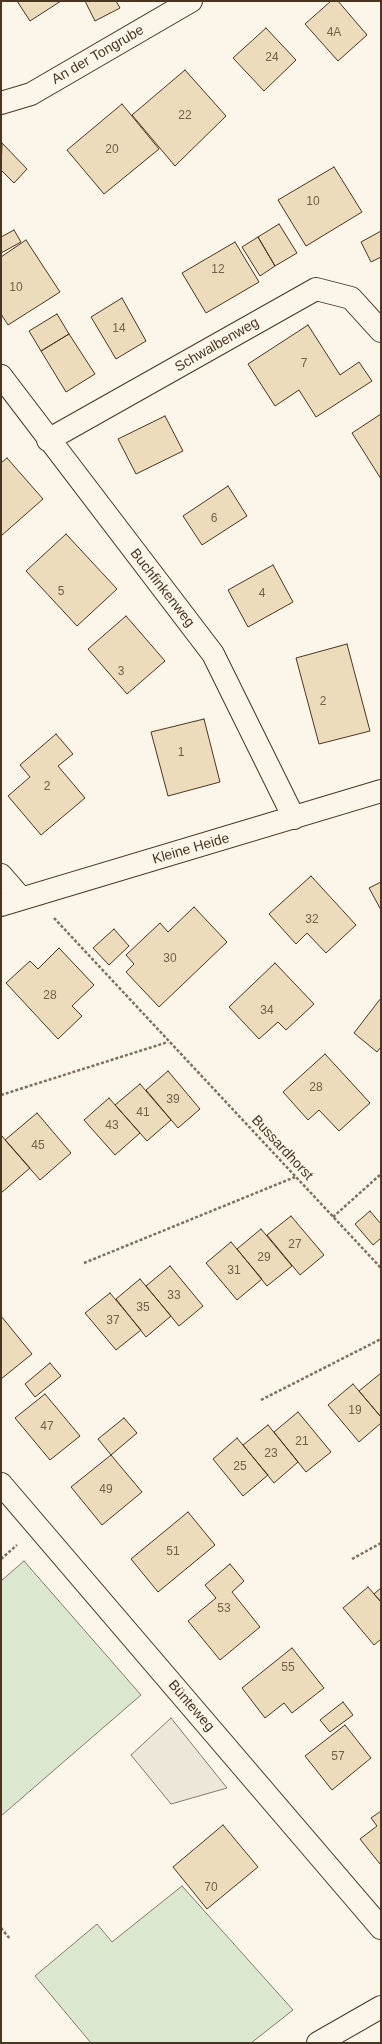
<!DOCTYPE html>
<meta charset="utf-8">
<style>
body{margin:0}
#map{position:relative;width:382px;height:2044px;overflow:hidden;background:#fbf6e9;font-family:Helvetica,sans-serif}
canvas{display:block}
.frame{position:absolute;inset:0;border:2px solid #4a3520;pointer-events:none}
</style>
<div id="map">
<canvas width="382" height="2044"></canvas>
<div class="frame"></div>
</div>
<script>
const g = document.querySelector('canvas').getContext('2d');
g.lineJoin = 'round';
function fillPath(path, color) {
  g.fillStyle = color;
  g.fill(path, 'evenodd');
}
function shape(rows) {
  const path = new Path2D();
  for (const r of rows) {
    path.moveTo(r[0], r[1]);
    for (let i = 2; i < r.length; i += 2) path.lineTo(r[i], r[i + 1]);
  }
  return path;
}
function strokePath(path, color, width, dash) {
  g.strokeStyle = color;
  g.lineWidth = width;
  g.lineCap = dash ? 'butt' : 'round';
  g.setLineDash(dash || []);
  g.stroke(path);
}
function label(font, color, halo, rows, align = 'center') {
  g.font = font + ' Helvetica,sans-serif';
  g.lineWidth = 3;
  g.setLineDash([]);
  g.textBaseline = 'middle';
  g.strokeStyle = halo;
  g.fillStyle = color;
  for (const [text, x, y, turn = 0] of rows) {
    g.save();
    g.translate(x, y);
    g.rotate((+turn || 0) * Math.PI / 180);
    g.textAlign = isNaN(turn) ? turn : align;
    if (halo) g.strokeText(text, 0, 0);
    g.fillText(text, 0, 0);
    g.restore();
  }
}
const green = shape([
 [24,1561,141,1695,1,1816,1,1581,24,1561],
 [182,1886,293,2010,251,2043,91,2043,35,1976,97,1924,112,1942,182,1886]
]);
fillPath(green, '#dce7d0');
strokePath(green, '#887966', 1);
const parking = shape([
 [171,1718,227,1788,171,1804,131,1755,171,1718]
]);
fillPath(parking, '#ede7d9');
strokePath(parking, '#887966', 1);
const building = shape([
 [17,1,61,1,30,21,17,1],
 [85,1,116,1,120,8,95,21,85,1],
 [331,1,338,1,367,35,338,61,305,24,331,1],
 [266,28,296,60,264,91,233,58,266,28],
 [185,70,226,116,175,166,132,115,185,70],
 [122,104,159,149,104,194,67,150,122,104],
 [2,143,27,169,14,183,1,170,2,143],
 [334,167,362,212,306,246,278,200,334,167],
 [279,224,297,253,275,266,258,237,279,224],
 [14,230,21,242,1,253,1,237,14,230],
 [381,231,381,257,371,262,361,242,381,231],
 [258,237,275,266,260,276,242,247,258,237],
 [26,240,60,292,8,325,1,314,1,257,26,240],
 [235,242,259,282,206,313,182,273,235,242],
 [122,298,146,341,116,359,91,317,122,298],
 [57,314,69,334,41,351,29,331,57,314],
 [308,325,340,375,359,362,372,381,316,417,299,390,275,406,248,364,308,325],
 [69,334,95,374,66,392,41,351,69,334],
 [381,414,381,479,352,433,381,414],
 [165,416,183,451,136,474,118,439,165,416],
 [7,458,43,499,1,536,1,463,7,458],
 [228,486,247,516,202,545,183,516,228,486],
 [66,534,117,589,77,626,26,571,66,534],
 [273,565,293,602,248,627,228,590,273,565],
 [126,616,165,661,127,694,88,649,126,616],
 [347,644,370,731,319,744,296,658,347,644],
 [204,719,220,782,168,796,151,732,204,719],
 [56,734,73,754,58,766,85,798,41,835,8,796,30,777,20,765,56,734],
 [311,876,356,925,326,953,307,933,296,944,269,914,311,876],
 [381,882,381,910,369,888,381,882],
 [194,907,227,942,159,1007,126,972,134,964,126,955,160,923,168,932,194,907],
 [114,929,129,946,109,965,93,948,114,929],
 [59,948,94,985,72,1006,82,1016,58,1039,6,983,30,961,38,969,59,948],
 [275,963,314,1004,286,1030,278,1022,259,1039,229,1007,275,963],
 [381,998,381,1047,377,1052,354,1033,381,998],
 [325,1054,370,1103,339,1131,319,1110,308,1120,283,1092,325,1054],
 [168,1071,200,1109,178,1128,146,1090,168,1071],
 [140,1084,171,1120,147,1141,115,1105,140,1084],
 [109,1098,140,1133,115,1155,84,1120,109,1098],
 [37,1113,71,1153,40,1180,5,1140,37,1113],
 [1,1135,30,1168,1,1193,1,1135],
 [370,1211,381,1224,381,1238,373,1245,355,1224,370,1211],
 [291,1216,324,1255,300,1275,267,1235,291,1216],
 [261,1229,292,1266,267,1286,237,1249,261,1229],
 [231,1242,262,1279,237,1300,206,1263,231,1242],
 [170,1266,203,1306,179,1326,146,1286,170,1266],
 [140,1279,171,1316,146,1337,116,1299,140,1279],
 [110,1293,141,1330,116,1350,85,1313,110,1293],
 [1,1316,32,1354,1,1379,1,1316],
 [50,1363,61,1376,35,1397,25,1384,50,1363],
 [381,1373,381,1417,359,1391,381,1373],
 [353,1384,381,1417,381,1423,359,1442,328,1405,353,1384],
 [45,1394,80,1436,50,1460,15,1418,45,1394],
 [298,1412,331,1452,306,1472,274,1432,298,1412],
 [124,1418,137,1433,111,1455,98,1439,124,1418],
 [268,1425,298,1462,274,1483,243,1445,268,1425],
 [237,1438,268,1475,243,1496,213,1459,237,1438],
 [111,1455,142,1492,102,1525,71,1487,111,1455],
 [188,1512,215,1545,158,1592,131,1559,188,1512],
 [230,1564,244,1581,232,1592,260,1627,220,1660,188,1621,216,1598,205,1585,230,1564],
 [368,1587,381,1602,381,1639,374,1645,343,1608,368,1587],
 [381,1588,381,1602,374,1594,381,1588],
 [292,1648,324,1688,292,1713,284,1703,265,1718,242,1688,292,1648],
 [343,1702,353,1715,330,1732,320,1720,343,1702],
 [345,1725,371,1758,332,1790,305,1756,345,1725],
 [381,1811,381,1862,380,1864,360,1839,377,1826,371,1818,381,1811],
 [223,1825,258,1867,207,1909,173,1867,223,1825]
]);
fillPath(building, '#ecdcbc');
strokePath(building, '#4a3520', 1);
const minor = shape([
 [1,103,31,94,191,1],
 [1,376,213,654,294,818],
 [48,440,316,289,351,298,381,331],
 [1,875,21,898],
 [1,905,381,791],
 [1,1484,381,1928],
 [318,2043,381,2007]
]);
strokePath(minor, '#4a3520', 24);
strokePath(shape([
 [54,918,381,1268],
 [1,1095,168,1042],
 [333,1217,381,1174],
 [84,1263,295,1177],
 [261,1400,381,1339],
 [1,1559,17,1545],
 [352,1559,381,1543],
 [1,1928,10,1939]
]), '#7f6f5c', 2.5, [3, 2]);
strokePath(minor, '#fbf6e9', 22);
label('12px', '#725f47', null, [
 ["4A",334,33],
 ["24",272,58],
 ["22",185,116],
 ["20",112,150],
 ["10",313,202],
 ["12",218,270],
 ["10",16,288],
 ["14",119,329],
 ["7",304,364],
 ["6",214,519],
 ["5",61,592],
 ["4",262,594],
 ["3",121,672],
 ["2",323,702],
 ["1",181,753],
 ["2",47,787],
 ["32",312,920],
 ["30",170,959],
 ["28",50,996],
 ["34",267,1011],
 ["28",316,1088],
 ["39",173,1100],
 ["41",143,1113],
 ["43",112,1126],
 ["45",38,1146],
 ["27",295,1245],
 ["29",264,1258],
 ["31",234,1271],
 ["33",174,1296],
 ["35",143,1308],
 ["37",113,1321],
 ["19",355,1411],
 ["47",47,1427],
 ["21",302,1442],
 ["23",271,1454],
 ["25",240,1467],
 ["49",106,1490],
 ["51",173,1552],
 ["53",224,1609],
 ["55",288,1668],
 ["57",338,1757],
 ["70",211,1888]
]);
label('14px', '#4a3520', '#fbf6e9', [
 ["An der Tongrube",98,55,-30],
 ["Schwalbenweg",217,345,-30],
 ["Buchfinkenweg",162,588,52],
 ["Kleine Heide",191,849,-16],
 ["Bussardhorst",282,1148,47],
 ["Bünteweg",191,1706,49]
]);
</script>
